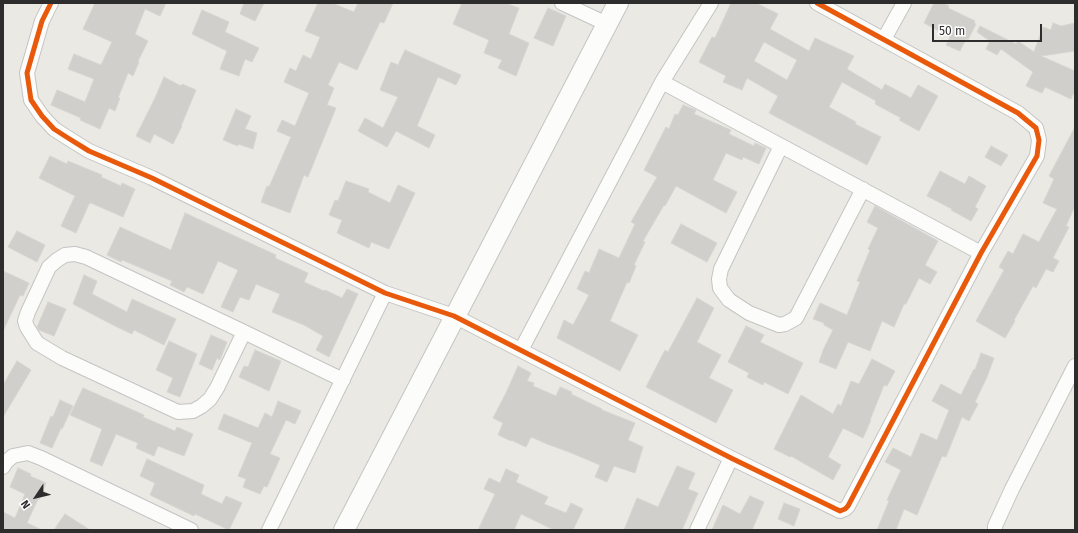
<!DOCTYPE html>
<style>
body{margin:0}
#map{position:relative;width:1078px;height:533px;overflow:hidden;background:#eae9e4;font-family:"Fira Sans",sans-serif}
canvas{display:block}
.frame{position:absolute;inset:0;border:4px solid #2d2d2d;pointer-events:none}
.north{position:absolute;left:16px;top:477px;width:40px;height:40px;-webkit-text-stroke:3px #fff;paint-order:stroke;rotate:235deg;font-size:11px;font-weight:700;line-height:16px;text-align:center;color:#2d2d2d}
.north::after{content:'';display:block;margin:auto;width:14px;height:18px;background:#2d2d2d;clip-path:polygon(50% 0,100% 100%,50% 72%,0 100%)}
.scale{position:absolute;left:932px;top:24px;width:110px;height:18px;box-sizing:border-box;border:2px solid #2d2d2d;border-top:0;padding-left:5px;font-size:12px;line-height:14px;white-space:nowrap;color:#2d2d2d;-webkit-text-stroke:3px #fff;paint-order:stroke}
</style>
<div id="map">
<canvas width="1078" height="533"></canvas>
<div class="frame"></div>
<div class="north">N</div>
<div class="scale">50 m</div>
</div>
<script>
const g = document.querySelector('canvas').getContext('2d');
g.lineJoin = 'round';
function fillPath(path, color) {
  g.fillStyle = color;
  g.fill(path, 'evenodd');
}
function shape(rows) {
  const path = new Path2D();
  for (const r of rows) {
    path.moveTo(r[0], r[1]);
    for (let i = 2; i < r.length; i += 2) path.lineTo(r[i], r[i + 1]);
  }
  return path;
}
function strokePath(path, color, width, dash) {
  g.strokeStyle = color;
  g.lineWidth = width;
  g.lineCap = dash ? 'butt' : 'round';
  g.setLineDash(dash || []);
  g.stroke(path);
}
const building = shape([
 [95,3,166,3,160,16,145,9,135,34,148,41,138,61,139,62,133,76,128,73,118,98,120,98,115,111,109,108,100,129,80,120,81,118,51,105,57,90,85,102,94,79,68,69,74,54,101,65,112,42,83,29,95,3],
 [244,3,264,3,255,21,240,14,244,3],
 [318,3,332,3,354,12,358,3,393,3,384,23,380,22,357,70,339,62,328,85,334,88,327,105,336,108,308,177,304,175,290,213,261,202,267,186,269,187,291,137,277,131,282,120,295,126,309,93,284,82,290,68,296,71,303,55,311,59,320,37,305,31,318,3],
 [462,3,505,3,519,8,509,34,529,43,516,76,498,68,502,60,484,53,489,40,453,24,462,3],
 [731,3,756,3,778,14,770,29,809,51,815,38,854,56,847,69,882,90,885,84,911,98,918,85,938,96,919,131,899,120,901,118,875,104,876,101,842,82,829,107,856,122,855,124,881,137,867,165,769,113,778,96,747,78,742,90,723,82,726,76,699,62,712,37,715,38,731,3],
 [764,42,797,60,787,80,754,61,764,42],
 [934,3,943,3,949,6,948,8,975,21,974,23,976,24,968,40,966,39,960,51,946,45,950,37,924,23,934,3],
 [548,8,566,16,553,46,534,38,548,8],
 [202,10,229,22,225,32,259,48,252,62,245,59,239,76,220,69,227,51,192,34,202,10],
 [1053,23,1061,26,1075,23,1075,51,1041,56,1075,71,1075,90,1071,99,1045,87,1042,93,1026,86,1033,72,1001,49,997,55,986,49,990,41,977,32,980,26,1016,44,1018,41,1034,52,1043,27,1051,30,1053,23],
 [405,50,461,75,456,85,438,77,417,126,435,135,429,148,396,131,387,147,358,131,365,118,383,128,398,97,380,90,391,62,398,65,405,50],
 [164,77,181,86,182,84,196,90,181,126,182,126,173,144,154,134,150,143,136,136,155,98,164,77],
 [683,105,696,110,694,114,731,130,729,134,754,146,755,143,766,148,759,164,743,157,742,160,726,153,713,180,737,192,726,213,676,186,665,206,664,205,643,241,645,242,634,265,636,266,629,283,627,282,610,321,638,335,620,371,557,338,564,320,573,325,589,295,577,289,585,271,589,273,599,249,619,258,635,224,631,222,657,177,644,170,666,127,669,129,675,114,678,115,683,105],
 [236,109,251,116,245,129,257,133,253,149,238,144,238,146,223,140,236,109],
 [1075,127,1075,206,1066,226,1069,227,1053,258,1059,261,1053,272,1046,269,1036,288,1033,286,1014,320,1015,321,1005,338,976,321,1004,270,999,267,1008,251,1013,254,1023,234,1039,242,1057,209,1043,203,1054,179,1049,176,1075,127],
 [991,146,1008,155,1001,166,985,157,991,146],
 [50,156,67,164,68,161,102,175,101,177,121,186,122,183,135,189,123,217,91,203,89,204,76,233,61,226,75,196,39,178,50,156],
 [940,171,965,184,969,176,986,186,975,207,978,209,971,221,951,210,952,209,927,196,940,171],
 [346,181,369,189,368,192,390,203,398,185,415,193,389,249,371,242,369,248,337,233,342,220,329,215,335,200,338,201,346,181],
 [875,206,938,241,925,265,937,272,930,284,919,278,906,304,904,304,894,327,882,321,870,351,848,342,836,369,819,362,824,348,833,330,824,325,824,323,813,319,820,303,847,315,860,282,857,281,870,250,868,249,878,228,867,222,875,206],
 [185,213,276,255,275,258,308,273,304,282,324,291,325,290,342,298,347,289,358,294,329,357,316,350,323,336,304,325,272,312,280,294,256,284,249,300,240,297,233,312,221,307,238,270,218,261,203,294,187,287,184,292,170,285,172,281,122,260,121,262,107,255,120,227,171,250,185,213],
 [681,224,717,243,707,262,671,243,681,224],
 [17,231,45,245,37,262,8,247,17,231],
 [3,271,29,283,23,296,20,295,3,331,3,271],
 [84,275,97,281,92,294,127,312,132,299,176,319,164,345,134,330,132,334,115,326,73,304,84,275],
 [697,298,714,308,697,342,721,355,709,378,733,390,716,423,646,387,665,350,668,352,697,298],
 [48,302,66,309,54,336,39,330,37,327,48,302],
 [746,326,764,335,760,342,803,363,788,394,764,382,763,385,747,377,749,373,728,362,746,326],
 [211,335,227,342,220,360,217,358,212,370,199,364,211,335],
 [169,341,197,354,180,397,167,392,173,378,156,370,169,341],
 [255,350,281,361,269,391,239,377,244,366,248,367,255,350],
 [981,353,994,358,987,377,975,402,978,404,969,421,962,417,946,457,942,456,917,515,904,509,896,530,877,530,889,501,887,500,901,470,885,462,893,448,911,457,921,433,937,440,949,410,932,401,941,384,961,395,974,369,975,370,981,353],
 [872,359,895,371,887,386,884,385,870,420,871,420,863,438,843,428,828,457,841,465,833,480,791,456,790,457,774,449,801,395,833,414,838,404,841,406,851,381,859,384,872,359],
 [17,361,31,370,3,417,3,385,17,361],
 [518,366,531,373,527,381,534,383,533,386,556,396,560,387,572,392,571,394,602,409,602,410,635,423,628,440,643,447,635,473,614,466,607,482,595,477,600,465,569,452,547,444,531,437,526,447,511,440,511,441,498,435,503,423,493,418,506,393,518,366],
 [83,388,144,415,143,417,175,431,177,427,193,434,184,456,158,446,154,456,136,448,138,443,116,434,102,466,90,461,102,429,70,415,83,388],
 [60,400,73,406,62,429,61,428,52,448,40,443,51,416,53,417,60,400],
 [278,401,301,411,295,424,286,420,270,454,280,458,267,487,264,486,260,494,243,487,246,479,238,476,252,443,218,429,224,414,258,428,265,413,272,417,278,401],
 [147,459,204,485,201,494,222,504,226,496,242,503,229,530,195,514,194,516,150,495,155,483,140,476,147,459],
 [677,466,695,473,688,489,698,493,682,530,624,530,637,498,658,507,677,466],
 [18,468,31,474,30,476,46,483,39,500,38,499,27,523,42,530,3,530,3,512,15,518,25,494,10,487,18,468],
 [506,469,519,475,516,482,548,497,544,504,566,513,571,503,583,509,573,530,554,530,521,514,514,530,478,530,495,494,484,489,489,478,500,483,506,469],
 [750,496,764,502,752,530,712,530,723,505,740,514,750,496],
 [784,503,800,509,794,526,778,519,784,503],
 [65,514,90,530,54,530,65,514]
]);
fillPath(building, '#d0cfcb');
strokePath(building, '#d6d5d0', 1);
const street = shape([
 [51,3,42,21,27,73,31,100,42,116,54,129,68,138,89,151,152,178,385,293,454,316,731,458,840,511,845,509,848,506,981,253,1037,156,1039,140,1036,128,1018,113,817,3],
 [562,3,607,24],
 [884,39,904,3],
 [662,82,981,253],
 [781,146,721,269,719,279,720,288,729,300,749,313,779,325,785,324,796,318,863,189],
 [244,332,217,388,210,399,202,406,193,411,178,412,62,358,37,343,27,327,25,321,28,312,49,267,57,260,65,255,75,254,86,257,244,332,343,380],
 [521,350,662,82,711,3],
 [3,467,6,462,13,456,28,453,41,458,191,530],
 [269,530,385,293],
 [697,530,731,458],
 [995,530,995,526,1012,489,1075,366]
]);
const secondary = shape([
 [344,530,618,3]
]);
strokePath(street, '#c4c4c4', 16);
strokePath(secondary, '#c4c4c4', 22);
strokePath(street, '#fcfcfb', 14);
strokePath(secondary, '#fcfcfb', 20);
strokePath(shape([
 [51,3,42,21,27,73,31,100,42,116,54,129,68,138,89,151,152,178,385,293,454,316,731,458,840,511,845,509,848,506,981,253,1037,156,1039,140,1036,128,1018,113,817,3]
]), '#e8590c', 5);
</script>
